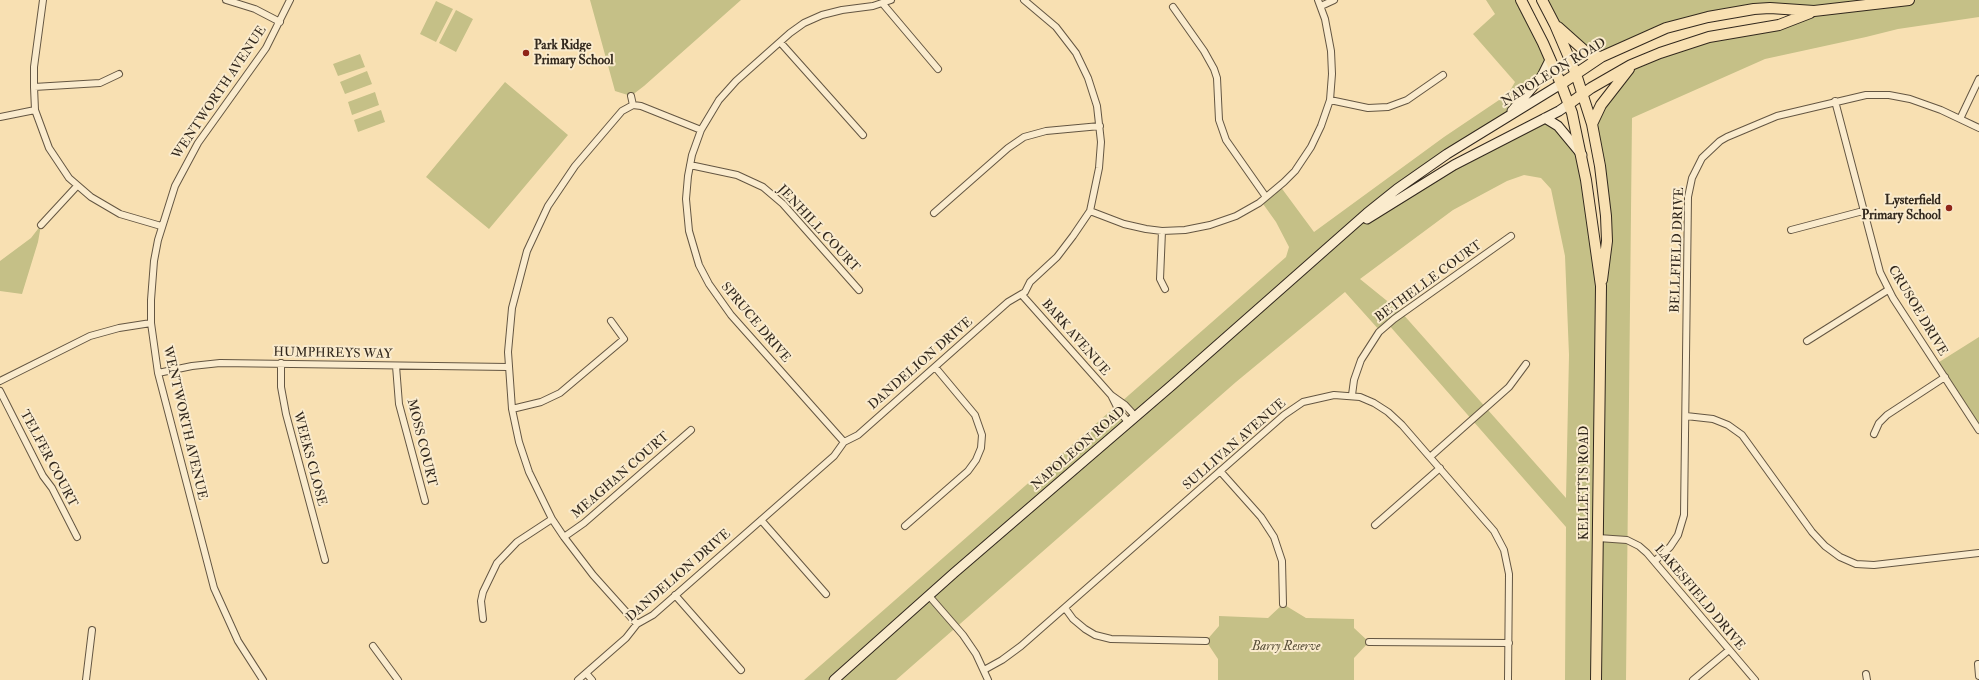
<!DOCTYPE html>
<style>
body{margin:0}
canvas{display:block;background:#f8e0b2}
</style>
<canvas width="1979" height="680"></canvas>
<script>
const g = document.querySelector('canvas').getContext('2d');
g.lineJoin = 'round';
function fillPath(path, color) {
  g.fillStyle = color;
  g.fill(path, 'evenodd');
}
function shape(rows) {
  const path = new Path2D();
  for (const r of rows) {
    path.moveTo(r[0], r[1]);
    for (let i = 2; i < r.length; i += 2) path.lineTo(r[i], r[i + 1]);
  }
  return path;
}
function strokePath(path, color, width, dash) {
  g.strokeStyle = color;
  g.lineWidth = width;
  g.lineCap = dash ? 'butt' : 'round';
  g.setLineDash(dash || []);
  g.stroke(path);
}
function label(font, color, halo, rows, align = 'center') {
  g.font = font + ' "IM FELL Double Pica",serif';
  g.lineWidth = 4;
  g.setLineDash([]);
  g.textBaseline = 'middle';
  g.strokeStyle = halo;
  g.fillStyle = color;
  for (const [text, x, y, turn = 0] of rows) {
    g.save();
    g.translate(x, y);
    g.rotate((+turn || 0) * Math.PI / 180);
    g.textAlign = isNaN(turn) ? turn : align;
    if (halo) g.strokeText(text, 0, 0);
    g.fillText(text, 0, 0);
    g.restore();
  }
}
fillPath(shape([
 [590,0,741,0,644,86,631,96,615,91],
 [1486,0,1521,0,1550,60,1507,117,1397,189,1392,203,1545,118,1582,155,1600,284,1607,241,1592,124,1631,65,1660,53,1813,12,1770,8,1708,17,1601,57,1555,25,1542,0,1979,0,1979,17,1898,29,1866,37,1765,59,1632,118,1626,680,1565,680,1566,527,1388,324,1380,331,1345,292,1236,382,896,680,804,680,1116,406,1129,423,1136,417,1121,402,1286,257,1289,247,1276,222,1261,201,1280,186,1314,232,1444,137,1508,94,1515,82,1473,34,1495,14],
 [1524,175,1541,178,1551,189,1565,256,1569,355,1566,498,1402,313,1360,279,1453,210,1507,181],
 [436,1,453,9,436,42,420,34],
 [456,10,473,19,456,52,439,43],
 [360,54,365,67,338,76,333,64],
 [367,71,372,84,345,94,340,82],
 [505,82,568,135,489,229,426,177],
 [375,92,379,105,352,115,348,102],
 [381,110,385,122,358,132,354,120],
 [41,225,38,242,22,294,0,291,0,261,31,238],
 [1979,337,1979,430,1936,364],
 [1283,604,1306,618,1354,619,1354,628,1369,642,1354,658,1354,680,1218,680,1218,659,1206,641,1219,626,1219,616,1268,618]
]), '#c5c087');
const minor = shape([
 [43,0,34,67,34,87,35,110,49,148,69,178,91,197,120,214,161,226],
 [226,0,255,9,280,22],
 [883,4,938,69],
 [1321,6,1334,0],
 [1173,7,1204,51,1214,69,1217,78,1219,120,1226,140,1266,197],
 [780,42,863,135],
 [34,87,100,83,119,74],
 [631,96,633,105],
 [1330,100,1368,108,1388,107,1407,100,1443,75],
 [1835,101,1880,272,1893,298,1979,430],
 [0,117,35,110],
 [1960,119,1979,79],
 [690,165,737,175,763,187,783,204,859,290],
 [1090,211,1124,224,1146,229,1162,231,1185,230,1210,225,1236,216,1259,203,1284,182,1295,171,1311,147,1321,126,1330,100,1332,74,1331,51,1325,19,1318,0],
 [934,213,1008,148,1024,137,1046,131,1100,126],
 [41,225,77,186],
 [1791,230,1863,211],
 [1162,231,1160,279,1165,289],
 [1022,295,1111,395,1125,405,1136,417],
 [1807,341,1888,290],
 [281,363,281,387,286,414,325,560],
 [396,366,399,404,425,501],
 [158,373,192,366,220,363,508,367],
 [0,381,90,336,119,328,151,323],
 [0,391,43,476,52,488,77,537],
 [1352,395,1354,380,1361,360,1379,332,1394,319,1511,236],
 [1112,397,1119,411,1129,423],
 [512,409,541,402,560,393,624,339,611,321],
 [1686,416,1713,419,1728,425,1742,435,1812,532,1825,546,1840,557,1856,564,1874,565,1979,553],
 [1874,434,1879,423,1887,415,1945,377],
 [844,442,731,315,709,284,699,265,689,231,686,199,688,176,692,155,701,130,719,100,736,81,790,33,804,23,822,15,842,10,873,6,891,0],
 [1430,457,1509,387,1526,364],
 [1220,471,1261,517,1274,537,1282,561,1283,604],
 [761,520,826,594],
 [1375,525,1440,468],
 [905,526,968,471,976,460,981,448,982,435,975,415,935,367],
 [564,537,584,523,691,430],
 [1598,538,1627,540,1639,546,1647,553,1755,680],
 [1655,561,1670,547,1678,535,1684,515,1688,197,1692,178,1702,158,1720,141,1727,137,1777,116,1866,95,1889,95,1910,99,1941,110,1979,128],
 [675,595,741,670],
 [930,597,963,635,976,654,988,680],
 [1065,608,1073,619,1085,629,1095,635,1111,639,1206,641],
 [483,619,481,601,483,592,497,563,517,542,552,519],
 [637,624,593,575,564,537,552,519,529,472,519,442,512,409,508,352,512,308,527,251,548,206,575,166,622,111,633,105,641,106,701,130],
 [1369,642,1509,643],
 [373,646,398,680],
 [1978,664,1979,676],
 [984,670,1002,660,1021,646,1284,415,1303,402,1334,395,1360,397,1374,403,1388,412,1402,425,1494,531,1504,550,1509,574,1508,680],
 [586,673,592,680],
 [1866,674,1867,680],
 [86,680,92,630],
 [263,680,238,641,214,588,158,373,151,323,151,300,154,261,158,240,175,186,198,143,266,48,290,0],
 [578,680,626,638,637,624,653,615,834,456,844,442,858,435,1008,302,1025,292,1030,282,1057,257,1073,236,1090,211,1099,168,1101,142,1097,106,1088,78,1076,53,1056,27,1024,0],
 [1693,680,1729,650]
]);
const secondary = shape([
 [1512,111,1542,76,1550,60],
 [1545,118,1558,126,1582,155],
 [1367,219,1454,165,1559,111,1569,104],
 [834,680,954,573,1171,386,1367,213,1397,189,1447,154,1561,84]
]);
const primary = shape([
 [1521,0,1543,43,1561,84,1572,113,1586,180,1601,286,1596,680],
 [1542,0,1555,25,1576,74,1592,124,1600,166,1606,216,1607,241,1602,280],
 [1558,27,1586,52,1592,56,1601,57],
 [1561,84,1601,57,1666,28,1708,17,1754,9,1770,8,1814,11,1909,0],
 [1569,104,1591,88,1631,65,1660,53,1709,37,1779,25,1810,13],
 [1592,124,1601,105,1629,69]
]);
strokePath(minor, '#645642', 8);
strokePath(secondary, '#32281d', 11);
strokePath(primary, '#32281d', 12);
strokePath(minor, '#faebcd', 6);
strokePath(secondary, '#faebcd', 9);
strokePath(primary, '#f8e0b2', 10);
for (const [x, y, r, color] of [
 [526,53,4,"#8f2418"],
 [1949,208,4,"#8f2418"]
]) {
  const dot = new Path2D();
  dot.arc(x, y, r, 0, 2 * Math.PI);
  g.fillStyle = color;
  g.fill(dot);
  strokePath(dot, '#faebcd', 1.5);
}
label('bold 13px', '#32281d', '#faebcd', [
 ["Park Ridge",534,46],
 ["Primary School",534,61],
 ["Lysterfield",1941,201,"right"],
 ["Primary School",1941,216,"right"]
], 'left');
label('13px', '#32281d', '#faebcd', [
 ["NAPOLEON ROAD",1554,73,-31],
 ["WENTWORTH AVENUE",220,93,-56],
 ["JENHILL COURT",818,229,47],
 ["BELLFIELD DRIVE",1678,250,-88],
 ["BETHELLE COURT",1429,282,-36],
 ["CRUSOE DRIVE",1917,311,59],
 ["SPRUCE DRIVE",755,323,50],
 ["BARK AVENUE",1075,338,49],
 ["HUMPHREYS WAY",333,354,1],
 ["DANDELION DRIVE",921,364,-41],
 ["WENTWORTH AVENUE",184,423,77],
 ["MOSS COURT",421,443,76],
 ["SULLIVAN AVENUE",1235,445,-41],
 ["NAPOLEON ROAD",1079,449,-41],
 ["TELFER COURT",48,459,62],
 ["WEEKS CLOSE",309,459,75],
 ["MEAGHAN COURT",621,476,-41],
 ["KELLETTS ROAD",1585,483,-90],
 ["DANDELION DRIVE",679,576,-41],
 ["LAKESFIELD DRIVE",1699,598,50]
]);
label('italic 13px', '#574e38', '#faebcd', [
 ["Barry Reserve",1286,647]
]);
</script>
